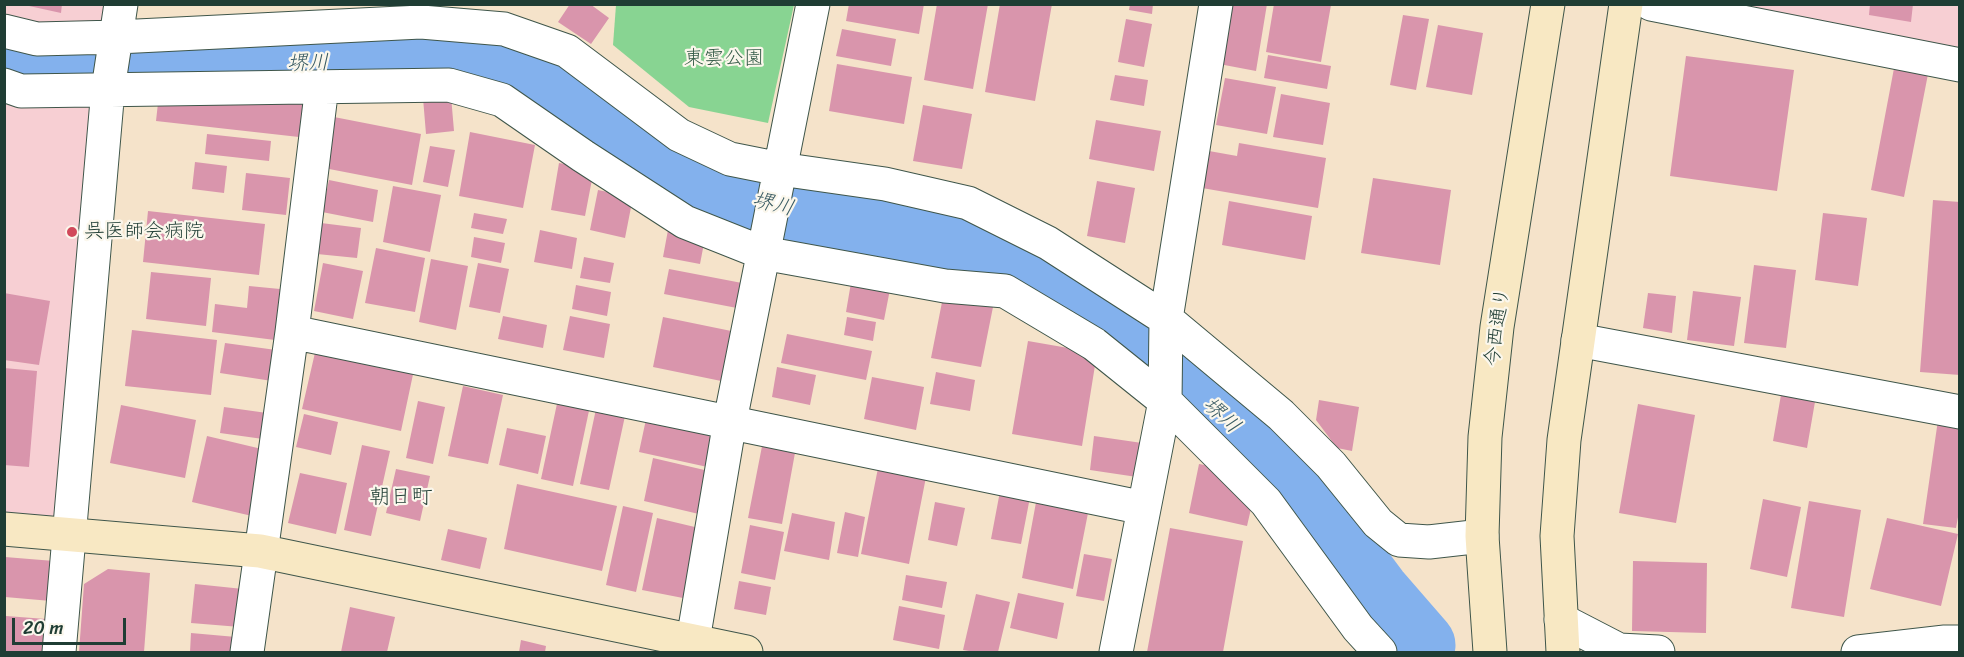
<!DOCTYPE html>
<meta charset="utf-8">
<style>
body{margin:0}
#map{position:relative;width:1964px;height:657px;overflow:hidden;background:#f5e3ca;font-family:Sriracha,sans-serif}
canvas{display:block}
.frame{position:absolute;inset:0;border:6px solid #1f3d34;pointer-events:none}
.scale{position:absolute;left:12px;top:618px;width:114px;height:27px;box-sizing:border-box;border:3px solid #1f3d34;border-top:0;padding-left:8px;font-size:18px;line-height:21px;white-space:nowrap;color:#1f3d34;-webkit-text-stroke:4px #fbf7ec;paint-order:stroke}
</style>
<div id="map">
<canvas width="1964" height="657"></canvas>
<div class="frame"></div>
<div class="scale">20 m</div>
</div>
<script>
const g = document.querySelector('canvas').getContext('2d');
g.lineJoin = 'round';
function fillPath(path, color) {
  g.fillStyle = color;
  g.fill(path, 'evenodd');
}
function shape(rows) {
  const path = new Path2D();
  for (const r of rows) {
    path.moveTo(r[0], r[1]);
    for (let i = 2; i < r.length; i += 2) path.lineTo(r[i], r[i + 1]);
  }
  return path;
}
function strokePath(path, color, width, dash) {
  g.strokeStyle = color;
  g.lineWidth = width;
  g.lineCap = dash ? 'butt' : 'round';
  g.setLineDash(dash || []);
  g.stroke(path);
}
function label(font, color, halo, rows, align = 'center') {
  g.font = font + ' Sriracha,"Klee One",sans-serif';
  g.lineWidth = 4.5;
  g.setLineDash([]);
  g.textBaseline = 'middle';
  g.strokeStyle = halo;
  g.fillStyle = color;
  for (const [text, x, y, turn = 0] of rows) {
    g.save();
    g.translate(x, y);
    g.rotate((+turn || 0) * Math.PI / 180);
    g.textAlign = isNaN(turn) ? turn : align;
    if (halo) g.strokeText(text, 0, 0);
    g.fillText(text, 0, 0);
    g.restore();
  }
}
fillPath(shape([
 [5,5,122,5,63,543,5,535],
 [1693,5,1959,5,1959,68]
]), '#f7cfd3');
fillPath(shape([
 [616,5,794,5,768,123,689,107,613,45]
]), '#88d492');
strokePath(shape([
 [4,53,72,69,462,60,515,68,592,117,686,183,817,216,918,233,1011,268,1190,387,1295,485,1375,592,1421,645]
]), '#83b1ed', 69);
fillPath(shape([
 [20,4,62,4,61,13],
 [570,4,590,4,609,18,591,44,558,22],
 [849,4,924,4,919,34,846,21],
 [937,4,988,4,973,89,924,80],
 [1000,4,1052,4,1035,101,985,92],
 [1130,4,1153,4,1152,14,1129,10],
 [1229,4,1267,4,1256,71,1219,64],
 [1274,4,1331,5,1321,62,1266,52],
 [1870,4,1913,4,1911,22,1869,15],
 [1403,15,1429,19,1416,90,1390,85],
 [1126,19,1152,24,1144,67,1118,62],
 [1438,25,1483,33,1472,95,1426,87],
 [842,29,896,39,891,66,836,56],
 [1268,55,1331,66,1327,89,1264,78],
 [1686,56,1794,70,1777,191,1670,176],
 [1895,63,1929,69,1904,197,1871,190],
 [837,64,912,77,904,124,829,111],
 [1115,75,1148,80,1144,106,1110,100],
 [1225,78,1276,87,1267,134,1216,125],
 [1281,94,1330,103,1323,145,1273,137],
 [451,96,454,131,426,134,423,98],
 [158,103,303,103,299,137,156,121],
 [923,105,972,114,962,169,913,161],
 [334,117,421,134,412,185,324,168],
 [1096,120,1161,131,1154,171,1089,159],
 [470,132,535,145,523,208,459,196],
 [207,134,271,141,269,161,205,154],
 [1239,143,1326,158,1318,208,1202,188,1209,151,1237,156],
 [430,146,455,150,448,187,423,182],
 [195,162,227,166,224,193,192,189],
 [559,163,594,169,585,216,551,210],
 [246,173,290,178,286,215,242,210],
 [1373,178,1451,190,1440,265,1361,253],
 [329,180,378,190,373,222,322,212],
 [1097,181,1135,188,1125,243,1087,236],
 [393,186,441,195,430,252,383,242],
 [598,190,633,197,625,238,590,230],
 [1933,200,1960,202,1960,375,1920,372],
 [1229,201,1312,216,1305,260,1222,245],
 [148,211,265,224,259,275,143,262],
 [474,213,507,219,503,234,471,228],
 [1823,213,1867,218,1858,286,1815,280],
 [321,223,361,228,357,258,317,254],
 [540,230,577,238,572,269,534,262],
 [668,230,705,238,700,264,663,257],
 [474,237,505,243,501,263,471,257],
 [376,248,425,258,415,312,365,303],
 [584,257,614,263,610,283,580,278],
 [431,259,468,266,456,330,419,322],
 [323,263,363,271,353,319,314,311],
 [478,263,509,269,500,313,469,307],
 [1754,265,1796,270,1786,348,1744,343],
 [669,269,742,283,737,308,664,294],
 [853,271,892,279,884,320,846,312],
 [151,272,211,278,206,326,146,319],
 [576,285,611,292,607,316,572,309],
 [249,286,280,289,275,340,212,332,215,304,247,308],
 [1693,291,1741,297,1734,346,1687,340],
 [4,293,50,301,39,365,4,360],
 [1648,293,1676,296,1672,333,1643,328],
 [943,297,993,307,981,367,931,358],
 [503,316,547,325,543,348,498,339],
 [570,316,610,324,604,358,563,350],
 [663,317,741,333,731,383,653,367],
 [847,317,876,322,873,341,844,335],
 [132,330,217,340,211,395,125,386],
 [787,334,872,351,866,380,781,363],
 [1028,341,1097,353,1082,446,1012,434],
 [225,343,276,350,272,381,220,373],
 [317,344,415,365,401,431,302,409],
 [777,367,816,375,810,405,772,397],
 [4,368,37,371,29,467,4,465],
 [936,372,975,380,970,411,930,404],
 [872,377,924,387,916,430,864,419],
 [463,386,503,395,488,464,448,456],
 [1782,389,1816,396,1807,448,1773,441],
 [558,399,590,406,573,486,541,479],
 [1319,400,1359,407,1352,451,1337,448,1316,420],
 [418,401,445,407,433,464,406,458],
 [1638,404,1695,415,1676,523,1619,513],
 [121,405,196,420,185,478,110,463],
 [224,407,267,413,263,439,220,433],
 [596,409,625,416,609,490,580,484],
 [648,410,721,426,712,468,639,452],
 [304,414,338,422,331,455,296,447],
 [1938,420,1960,423,1960,506,1956,528,1923,524],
 [507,428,546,436,538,474,499,465],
 [207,436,266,450,252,516,192,502],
 [764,436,797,442,782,524,748,518],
 [1094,436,1142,443,1137,477,1090,470],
 [362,445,390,451,371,536,344,530],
 [653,458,713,472,703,515,644,501],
 [1199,464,1226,469,1253,500,1247,526,1189,513],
 [878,468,926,477,909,564,861,554],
 [396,469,430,476,420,521,386,513],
 [300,473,347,483,336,534,288,523],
 [517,484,617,506,602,571,504,549],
 [1001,486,1031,492,1021,544,991,539],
 [1037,497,1089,508,1073,589,1022,578],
 [1763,499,1801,507,1787,577,1750,569],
 [1809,501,1861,510,1844,617,1791,608],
 [935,502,965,508,957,546,928,540],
 [623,506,653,513,636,592,606,585],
 [845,512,865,517,858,557,837,553],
 [792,513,835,522,829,560,784,551],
 [657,518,699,528,683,598,642,590],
 [1887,518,1958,534,1941,606,1870,589],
 [750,525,784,532,775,580,741,573],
 [1170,528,1243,541,1223,652,1147,652],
 [448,529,487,538,480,569,441,560],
 [1084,554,1112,559,1104,601,1076,596],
 [5,557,54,561,51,601,5,597],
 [1633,561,1707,563,1706,633,1632,631],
 [108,569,150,573,144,652,79,652,84,584],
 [906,575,947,582,942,608,902,600],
 [739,581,771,587,766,615,734,609],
 [195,584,243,589,240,627,191,623],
 [1018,593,1064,603,1057,639,1010,628],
 [976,594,1010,602,998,652,975,652,963,650],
 [899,606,945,615,939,649,893,640],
 [350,607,395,617,387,652,341,652],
 [6,616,46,619,43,652,5,652],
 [191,633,236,637,235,652,190,652],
 [521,640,546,646,545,652,519,652]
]), '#d995ac');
const street = shape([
 [1651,4,1960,65],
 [4,31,37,39,117,37,421,22,504,29,567,51,679,135,730,159,780,169,885,184,968,203,1048,243,1166,319,1281,415,1331,465,1378,523,1399,540,1429,542,1482,536],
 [4,85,21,91,449,85,502,100,583,156,685,222,763,253,945,286,1005,291,1094,344,1165,401,1266,502,1358,628,1380,652],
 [292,332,1144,508],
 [1578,340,1960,412],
 [1561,620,1619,650,1658,652],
 [59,652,108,89,121,4],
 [247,652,292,332,322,86],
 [691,652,730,421,813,4],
 [1116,652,1165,401,1166,319,1216,4],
 [1858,652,1945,642,1960,642]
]);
const secondary = shape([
 [4,529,260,551,746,652],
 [1490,652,1482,536,1485,437,1497,327,1548,4],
 [1563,652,1557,536,1564,440,1626,4]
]);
strokePath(street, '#3f564a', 35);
strokePath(secondary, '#3f564a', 35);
strokePath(street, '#fff', 33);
strokePath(secondary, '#f8e8c3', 33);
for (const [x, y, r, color] of [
 [72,232,6,"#d1495b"]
]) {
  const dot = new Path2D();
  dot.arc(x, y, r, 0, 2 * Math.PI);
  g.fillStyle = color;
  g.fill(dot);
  strokePath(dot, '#fbf7ec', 2);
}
label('20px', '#345b47', '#fbf7ec', [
 ["東雲公園",724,59]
]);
label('20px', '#1f3d34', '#fbf7ec', [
 ["呉医師会病院",84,232]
], 'left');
label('20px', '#1f3d34', '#fbf7ec', [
 ["今西通り",1498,327,-82]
]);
label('italic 21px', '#385a62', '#fbf7ec', [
 ["堺川",308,64,-1],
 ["堺川",773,205,14],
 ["堺川",1221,416,43]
]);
label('21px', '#1f3d34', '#fbf7ec', [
 ["朝日町",401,498]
]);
</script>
